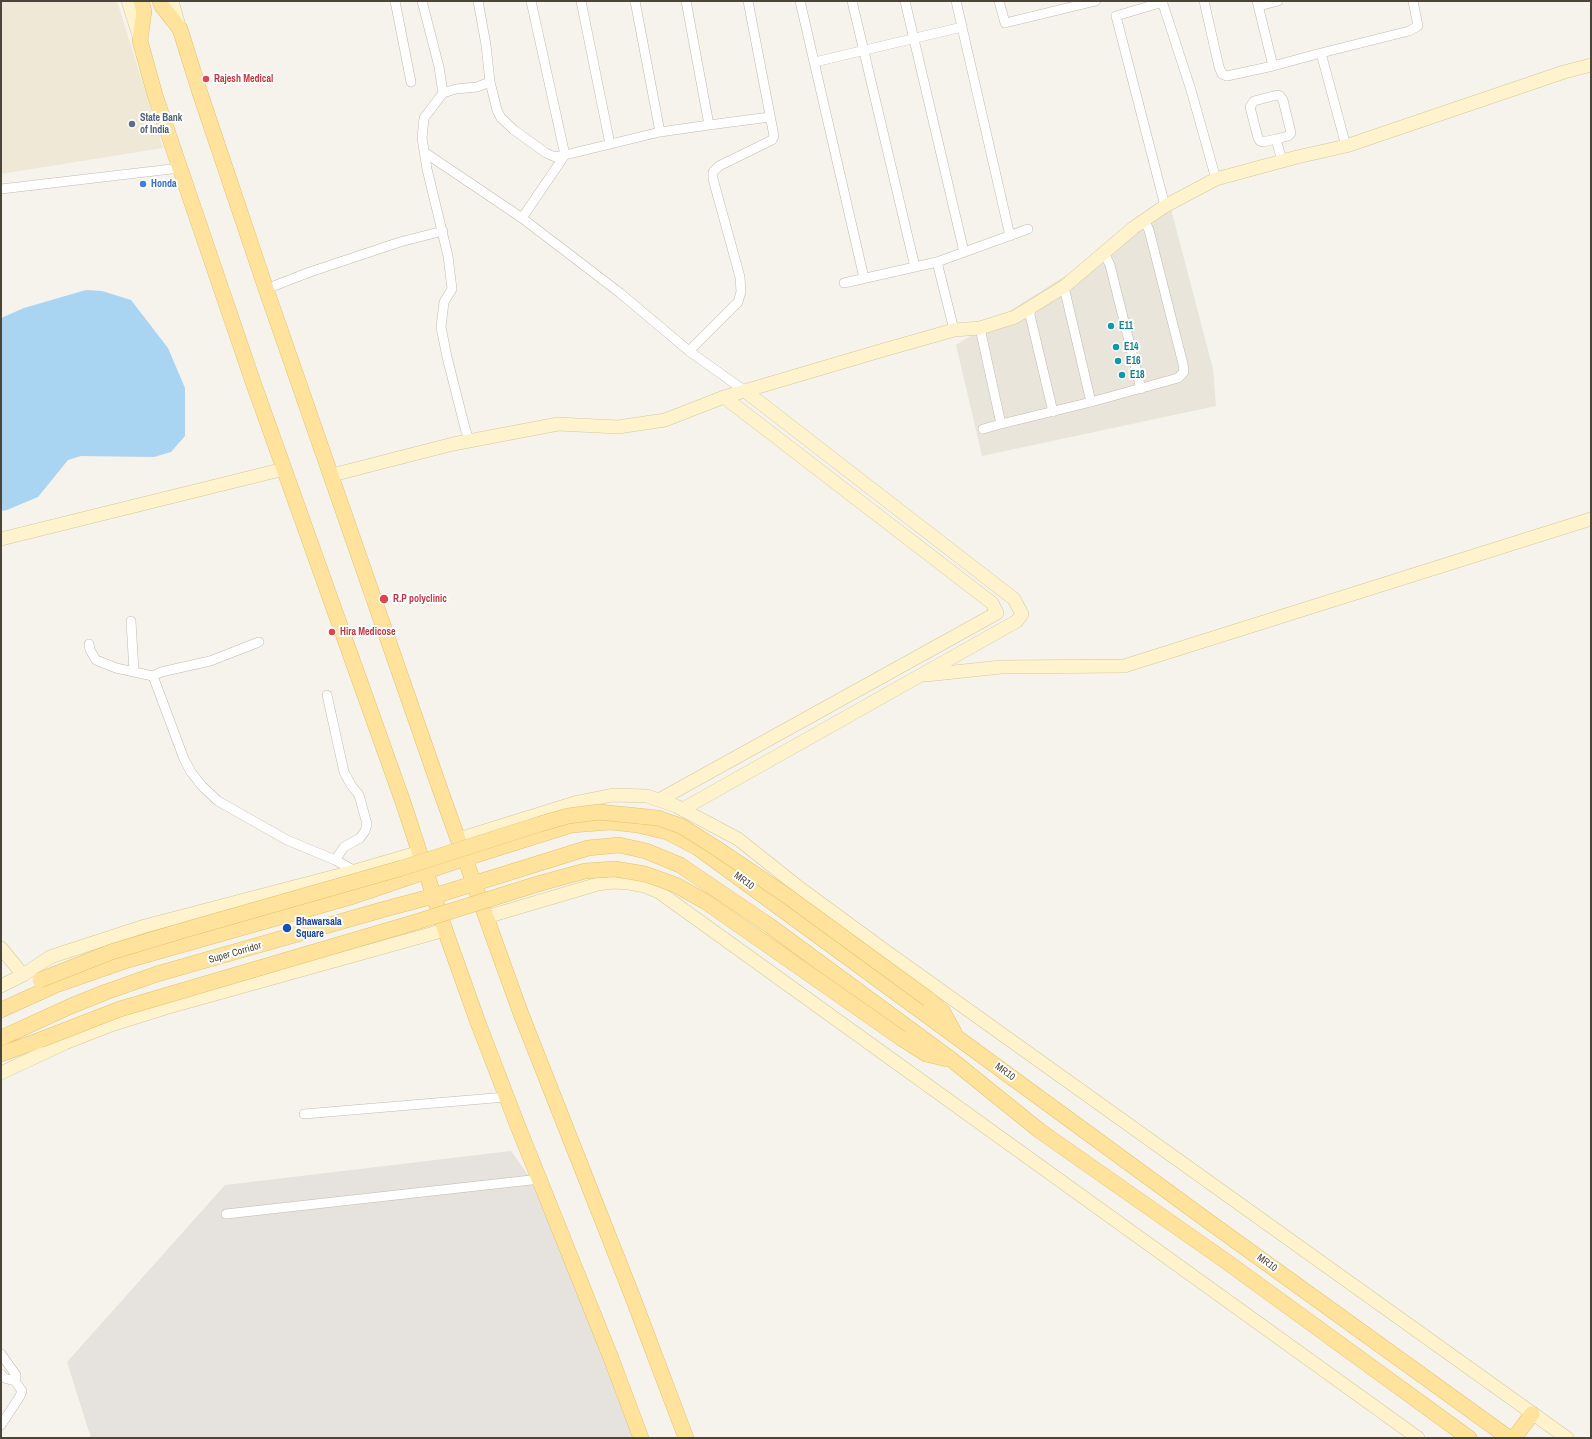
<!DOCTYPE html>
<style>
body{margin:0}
#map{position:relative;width:1592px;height:1439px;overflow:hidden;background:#f6f3ec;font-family:"Archivo Narrow",sans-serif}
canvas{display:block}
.frame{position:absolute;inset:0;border:2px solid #4b4439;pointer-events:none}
</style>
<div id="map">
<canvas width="1592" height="1439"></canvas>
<div class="frame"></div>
</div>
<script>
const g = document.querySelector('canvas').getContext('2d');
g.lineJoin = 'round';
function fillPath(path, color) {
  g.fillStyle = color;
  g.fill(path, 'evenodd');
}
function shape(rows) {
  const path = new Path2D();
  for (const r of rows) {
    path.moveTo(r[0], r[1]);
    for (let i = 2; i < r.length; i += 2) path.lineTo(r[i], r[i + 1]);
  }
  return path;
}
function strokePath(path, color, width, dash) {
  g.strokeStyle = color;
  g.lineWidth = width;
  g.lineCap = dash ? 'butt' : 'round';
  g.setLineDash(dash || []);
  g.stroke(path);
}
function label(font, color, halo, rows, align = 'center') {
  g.font = font + ' "Archivo Narrow",sans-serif';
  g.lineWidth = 4;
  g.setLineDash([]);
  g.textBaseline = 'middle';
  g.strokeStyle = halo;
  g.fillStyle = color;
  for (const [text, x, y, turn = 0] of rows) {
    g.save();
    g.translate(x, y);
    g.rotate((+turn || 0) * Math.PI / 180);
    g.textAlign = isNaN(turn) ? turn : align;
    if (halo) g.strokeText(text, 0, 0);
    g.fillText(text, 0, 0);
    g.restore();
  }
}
fillPath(shape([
 [1171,209,1213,369,1216,406,982,456,956,345]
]), '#eae5da');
fillPath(shape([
 [511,1151,545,1199,636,1438,91,1438,67,1362,225,1185]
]), '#e6e2dd');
fillPath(shape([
 [1,1,117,1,163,148,1,174]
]), '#efe8d6');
fillPath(shape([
 [86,290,102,291,131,300,168,348,185,388,185,436,171,452,154,457,81,456,68,460,38,497,7,510,1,511,1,318,24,308]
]), '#a9d4f2');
const street = shape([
 [395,1,411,82],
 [422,1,439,67,443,93],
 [531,1,565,155,660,132,709,125,686,1],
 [581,1,610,144],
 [635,1,660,132],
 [800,1,864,278],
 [852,1,915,267],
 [905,1,964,252],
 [956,1,1010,236],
 [999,1,1005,23,1096,1],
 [1162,1,1191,90,1216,179],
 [1204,1,1219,67,1222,74,1227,76,1273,66],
 [1257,1,1273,66,1321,53,1346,146],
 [1163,2,1116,16,1165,206],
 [1259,6,1278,1],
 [1321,53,1409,31,1418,26,1413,1],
 [815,62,962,27],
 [490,82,497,110,501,118,514,130,546,153,555,157,565,155],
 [709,125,770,117],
 [1276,139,1288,136,1291,133,1283,100,1280,96,1277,95,1254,101,1250,107,1258,138,1260,141,1263,142,1276,139,1282,161],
 [424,152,522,218,620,293,689,351,745,391],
 [1,189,180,168],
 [522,218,565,155],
 [1104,253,1110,265,1141,389],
 [937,262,954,330],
 [844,283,937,262,1028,229],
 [1064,287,1091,402,1178,378,1184,372,1183,364,1149,230,1144,220],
 [266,289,310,272,400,242,443,231],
 [1031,307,1030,315,1053,412],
 [980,328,1001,424,1091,402],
 [689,351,738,302,741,292,740,277,713,179,713,172,719,166,772,140,774,136,748,1],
 [983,429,1001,424],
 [469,440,465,428,447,357,441,327,444,302,452,289,448,256,427,169,422,138,424,118,443,93,456,89,477,87,490,82,486,45,478,1],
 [131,621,134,672],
 [89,644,90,650,96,660,116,668,153,676,184,759,191,772,202,786,218,801,287,840,335,860,355,871],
 [153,676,161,672,210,661,259,642],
 [327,695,344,772,351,785,359,795,367,824,365,831,360,838,344,847,335,860],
 [304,1114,506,1097],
 [226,1214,540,1179],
 [1,1354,16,1375,15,1381],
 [1,1374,4,1378,15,1381,22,1391,20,1396,1,1425]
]);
const secondary = shape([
 [128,1,140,39],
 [172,1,179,26],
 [332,475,453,444,558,424,618,427,665,420,724,397,880,351,954,330,980,328,1015,317,1065,286,1133,228,1165,206,1216,179,1297,157,1346,146,1564,72,1591,65],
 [1,539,284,469],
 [926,675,1001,667,1124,666,1591,519],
 [659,800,997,613,992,603,724,397],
 [683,809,1017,621,1022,614,1014,599,745,391],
 [459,839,578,802,613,795,647,796,676,806,738,839,801,889,880,947,1567,1438],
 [486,917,598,884,613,882,629,883,645,886,659,892,1418,1438],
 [1,948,23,975],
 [1,986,23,975,50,957,145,926,355,871,420,852],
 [1,1073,65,1043,111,1025,165,1008,445,930]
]);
const primary = shape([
 [141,1,144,11,140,41,155,95,253,382,403,802,445,930,477,1020,517,1124,611,1358,641,1438],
 [160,1,162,6,180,29,200,93,266,289,441,792,521,1014,633,1298,686,1438],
 [928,999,943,1012,954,1032],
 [1,1010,56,985,128,960,354,896,466,858,571,825,611,822,638,825,667,832,698,848,1208,1221,1509,1438],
 [1,1038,71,1006,106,992,157,974,385,909,434,896,588,848,619,845,646,851,680,865,770,926,952,1060,1040,1131,1227,1262,1469,1438],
 [901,1038,926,1054,947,1059],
 [1,1054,40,1040],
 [1514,1438,1532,1414]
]);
strokePath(street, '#c2bbae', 10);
strokePath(secondary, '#d6c79b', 14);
strokePath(primary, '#e6c16a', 16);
strokePath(street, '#fff', 9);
strokePath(secondary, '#fff3cd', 13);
strokePath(primary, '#ffe39c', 15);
const primaryBridge = shape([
 [40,980,111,952,188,929,402,868,540,824,568,816,599,812,658,818,681,826,716,848,787,896,928,999],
 [40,1040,120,1009,416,922,541,883,585,871,615,869,645,874,676,885,706,902,901,1038]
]);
strokePath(primaryBridge, '#e6c16a', 16, []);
strokePath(primaryBridge, '#ffe39c', 15);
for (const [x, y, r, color] of [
 [206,79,4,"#e0444e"],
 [132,124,4,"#5c6f8a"],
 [143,184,4,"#3f7fe0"],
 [1111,326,4,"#0f9aa8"],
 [1116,347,4,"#0f9aa8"],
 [1118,361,4,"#0f9aa8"],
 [1122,375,4,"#0f9aa8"],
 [384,599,5,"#e0444e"],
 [332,632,4,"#e0444e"],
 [287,928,5,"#1a4fb4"]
]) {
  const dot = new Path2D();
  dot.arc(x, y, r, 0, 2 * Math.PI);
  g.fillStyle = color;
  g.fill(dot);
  strokePath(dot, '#fff', 1.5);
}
label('bold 10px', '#be3a42', '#fff', [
 ["Rajesh Medical",214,79],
 ["R.P polyclinic",393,599],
 ["Hira Medicose",340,632]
], 'left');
label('bold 10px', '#4e5e75', '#fff', [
 ["State Bank",140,118],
 ["of India",140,130]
], 'left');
label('bold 10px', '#366cbe', '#fff', [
 ["Honda",151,184]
], 'left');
label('bold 10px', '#0d838f', '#fff', [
 ["E11",1119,326],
 ["E14",1124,347],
 ["E16",1126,361],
 ["E18",1130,375]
], 'left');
label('10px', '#4b4439', '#fff', [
 ["MR10",744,881,36],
 ["Super Corridor",235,953,-16],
 ["MR10",1005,1072,36],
 ["MR10",1267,1263,36]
]);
label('bold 10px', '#164399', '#fff', [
 ["Bhawarsala",296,922],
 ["Square",296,934]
], 'left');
</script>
